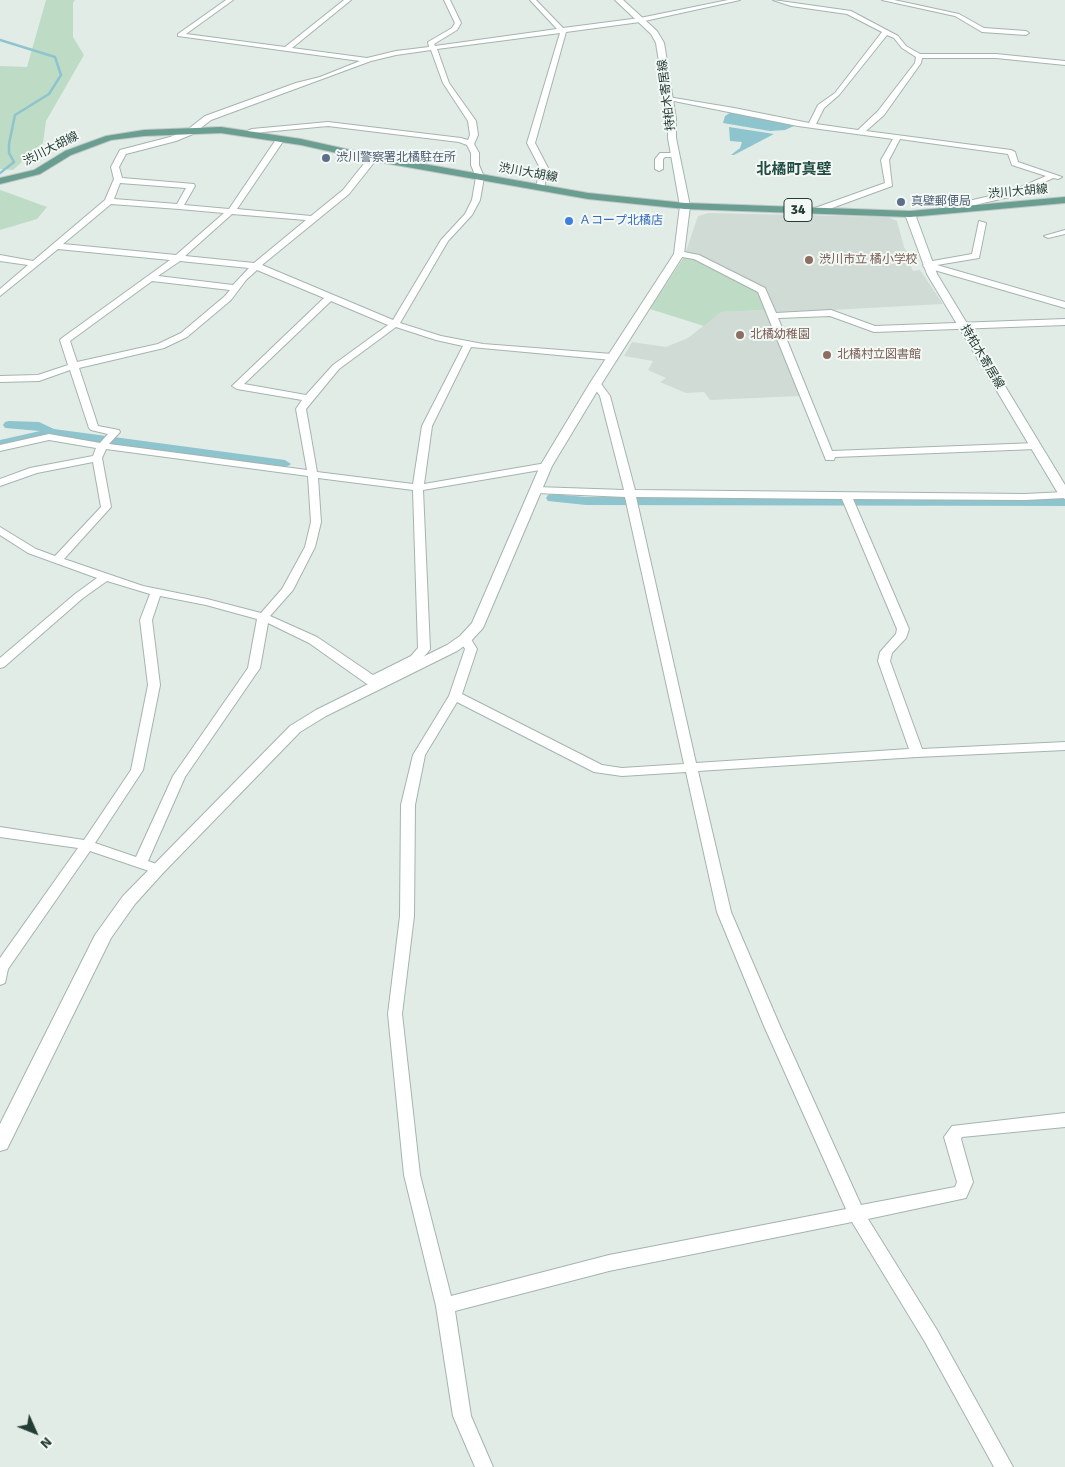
<!DOCTYPE html>
<meta charset="utf-8">
<style>
body{margin:0}
#map{position:relative;width:1065px;height:1467px;overflow:hidden;background:#e2ece7;font-family:Signika,sans-serif}
canvas{display:block}
.north{position:absolute;left:10px;top:1407px;width:50px;height:50px;-webkit-text-stroke:4px #f3f8f5;paint-order:stroke;rotate:134deg;font-size:14px;font-weight:700;line-height:20px;text-align:center;color:#233c35}
.north::after{content:'';display:block;margin:auto;width:18px;height:22px;background:#233c35;clip-path:polygon(50% 0,100% 100%,50% 72%,0 100%)}
</style>
<div id="map">
<canvas width="1065" height="1467"></canvas>
<div class="north">N</div>
</div>
<script>
const g = document.querySelector('canvas').getContext('2d');
g.lineJoin = 'round';
function fillPath(path, color) {
  g.fillStyle = color;
  g.fill(path, 'evenodd');
}
function shape(rows) {
  const path = new Path2D();
  for (const r of rows) {
    path.moveTo(r[0], r[1]);
    for (let i = 2; i < r.length; i += 2) path.lineTo(r[i], r[i + 1]);
  }
  return path;
}
function strokePath(path, color, width, dash) {
  g.strokeStyle = color;
  g.lineWidth = width;
  g.lineCap = dash ? 'butt' : 'round';
  g.setLineDash(dash || []);
  g.stroke(path);
}
function label(font, color, halo, rows, align = 'center') {
  g.font = font + ' Signika,"Noto Sans JP",sans-serif';
  g.lineWidth = 4;
  g.setLineDash([]);
  g.textBaseline = 'middle';
  g.strokeStyle = halo;
  g.fillStyle = color;
  for (const [text, x, y, turn = 0] of rows) {
    g.save();
    g.translate(x, y);
    g.rotate((+turn || 0) * Math.PI / 180);
    g.textAlign = isNaN(turn) ? turn : align;
    if (halo) g.strokeText(text, 0, 0);
    g.fillText(text, 0, 0);
    g.restore();
  }
}
fillPath(shape([
 [709,213,888,217,897,221,904,247,915,264,910,264,913,271,920,270,943,304,776,313,762,288,685,254,698,216],
 [766,310,800,396,710,400,704,392,686,393,660,382,666,378,648,370,653,361,624,356,632,342,666,347,688,338,721,312]
]), '#d1dbd6');
fillPath(shape([
 [46,0,75,0,73,3,73,37,84,55,46,121,43,143,13,170,0,169,0,66,27,67],
 [0,190,6,192,47,207,37,219,0,230],
 [684,257,694,258,758,290,766,310,721,312,704,326,650,309]
]), '#bddbc5');
fillPath(shape([
 [733,111,794,126,785,130,770,131,723,123,725,116],
 [729,127,774,134,734,155,731,155,740,148,742,142,730,141]
]), '#8ec4cd');
strokePath(shape([
 [0,40,55,57,61,75,49,94,15,115,9,144,9,153,14,162,0,173]
]), '#8ec4cd', 2.5);
fillPath(shape([
 [9,421,39,422,54,429,285,460,291,464,285,468,51,436,0,448,0,440,40,431,5,428,3,425,5,422,9,421],
 [552,494,586,497,1065,498,1065,506,586,505,548,501,546,498,548,495,552,494]
]), '#8ec4cd');
const minor = shape([
 [226,0,233,0,186,34,285,47,344,0,351,0,292,48,367,58,396,51,429,47,428,42,452,28,455,23,444,0,450,0,461,23,457,30,434,44,435,46,557,29,530,0,536,0,563,28,640,18,728,0,740,0,640,22,566,32,535,143,548,168,544,188,540,190,536,188,540,168,527,143,560,33,437,49,449,83,476,121,478,135,474,144,479,153,479,165,484,177,480,200,472,215,448,241,400,323,441,336,483,344,612,354,617,357,612,360,471,347,432,426,424,484,546,463,551,466,546,469,423,490,430,649,428,652,419,662,381,681,384,684,378,688,367,684,309,643,268,623,260,668,185,777,148,861,162,866,164,869,162,872,152,872,90,851,8,969,5,983,0,985,0,958,78,848,0,837,0,827,84,840,131,770,148,685,140,620,150,594,107,581,83,598,4,667,0,668,0,658,75,594,97,578,28,553,0,535,0,527,36,549,55,556,101,507,93,462,37,473,0,486,0,479,30,468,93,456,96,448,49,440,0,451,0,445,49,434,100,443,108,434,91,430,89,428,70,370,39,381,0,382,0,376,38,375,68,365,60,340,62,338,170,260,58,249,0,296,0,289,28,265,0,261,0,255,33,261,105,200,114,179,111,167,120,150,170,137,187,130,205,116,296,83,320,77,360,61,178,36,178,34,226,0],
 [431,50,443,83,468,121,470,135,468,140,461,138,328,122,252,129,240,134,244,136,253,133,328,126,459,142,467,145,471,153,471,165,476,177,472,200,465,214,441,240,393,320,262,265,349,194,376,160,376,156,370,156,343,190,311,216,237,209,284,140,280,138,277,138,229,209,184,205,195,186,194,184,122,178,119,167,126,154,176,141,193,134,211,120,371,61,396,55,431,50],
 [120,183,186,188,177,204,114,199,120,183],
 [111,204,179,209,224,213,176,255,63,244,111,204],
 [232,214,306,220,254,263,185,256,232,214],
 [180,261,249,268,233,285,158,276,180,261],
 [257,270,324,298,232,386,237,389,302,400,296,409,307,470,109,444,120,432,119,430,98,426,79,368,164,348,187,337,231,300,246,280,257,270],
 [152,281,230,290,225,296,181,333,158,344,77,362,70,341,152,281],
 [331,301,388,325,333,365,306,395,244,384,331,301],
 [396,327,436,340,463,346,422,426,413,484,317,472,306,409,339,369,396,327],
 [106,449,308,476,311,522,305,547,282,589,261,613,207,599,143,586,64,559,111,507,102,458,106,449],
 [318,478,413,490,418,648,411,656,373,675,317,637,270,616,293,590,315,547,321,522,318,478],
 [160,596,206,605,257,619,248,668,173,776,136,857,95,843,143,770,160,685,152,620,160,596],
 [773,0,851,11,898,36,906,46,920,54,996,54,1065,61,1065,65,996,58,922,58,921,63,884,115,866,131,1011,150,1015,152,1018,162,1062,177,1058,179,1053,178,1018,195,970,206,964,211,960,209,964,202,1012,191,1046,176,1012,165,1008,154,900,139,889,160,892,186,821,212,815,212,815,208,885,183,881,160,893,139,798,126,664,99,668,97,734,108,809,123,818,105,835,93,882,32,847,14,791,6,773,0],
 [887,35,894,38,902,48,916,57,915,63,878,111,858,130,816,124,824,108,839,95,887,35],
 [882,0,894,0,959,14,984,28,1026,31,1029,33,1026,35,982,32,955,16,882,0],
 [660,153,675,153,679,155,675,157,665,157,663,159,663,169,659,171,655,169,655,159,660,153],
 [979,221,986,223,979,258,937,265,1065,302,1065,308,924,267,923,265,927,262,972,254,979,221],
 [1065,230,1065,234,1048,238,1044,236,1065,230],
 [679,251,699,255,765,288,776,313,831,310,875,326,1065,319,1065,325,874,332,830,316,778,318,832,451,1036,443,1041,446,1036,449,835,457,834,460,826,460,758,292,694,259,676,256,676,252,679,251],
 [596,380,599,381,610,396,635,490,1025,494,1065,492,1065,498,1025,500,853,499,909,629,906,638,892,653,890,661,922,749,1065,742,1065,750,917,757,698,771,731,912,780,1026,861,1205,955,1187,957,1182,944,1137,952,1126,1065,1113,1065,1127,962,1137,961,1139,973,1182,966,1198,868,1219,937,1330,1013,1467,994,1467,925,1342,852,1222,609,1271,455,1311,471,1416,493,1467,475,1467,453,1416,436,1306,404,1175,388,1014,400,916,401,805,413,755,449,696,465,649,459,639,465,635,469,636,477,649,462,694,602,765,622,768,684,764,625,497,536,493,531,490,536,487,624,490,600,396,591,383,596,380],
 [636,497,842,499,897,629,896,634,880,652,878,661,909,749,696,763,636,497],
 [457,702,594,772,622,776,686,772,717,912,764,1026,846,1209,609,1255,451,1296,420,1175,402,1014,414,916,415,805,425,755,457,702]
]);
const tertiary = shape([
 [685,203,690,206,684,254,602,383,552,466,483,628,470,642,457,651,326,716,300,732,163,873,135,904,111,938,7,1149,0,1151,0,1124,95,935,123,896,290,726,316,710,447,645,460,636,472,623,540,466,590,383,674,254,680,206,685,203]
]);
const secondary = shape([
 [615,0,623,0,657,31,664,43,676,119,676,138,690,206,688,208,685,209,680,206,668,138,668,119,656,43,651,34,615,0],
 [910,211,915,214,937,274,1065,485,1065,499,1059,495,927,274,905,214,910,211]
]);
const primary = shape([
 [221,127,301,139,373,155,588,193,685,203,910,211,1065,197,1065,203,910,217,685,209,588,199,373,161,301,145,221,133,144,136,111,140,71,155,40,174,0,184,0,178,34,170,65,151,106,136,144,130,221,127]
]);
strokePath(minor, '#a5b4ae', 2);
strokePath(tertiary, '#a5b4ae', 2);
strokePath(secondary, '#a1b7af', 2);
strokePath(primary, '#c1c8c6', 2);
fillPath(minor, '#fff');
fillPath(tertiary, '#fff');
fillPath(secondary, '#fff');
fillPath(primary, '#6a9e90');
for (const [x, y, r, color] of [
 [326,158,5,"#5c6f8a"],
 [901,202,5,"#5c6f8a"],
 [569,221,5,"#3f7fe0"],
 [809,260,5,"#8d6e63"],
 [740,335,5,"#8d6e63"],
 [827,355,5,"#8d6e63"]
]) {
  const dot = new Path2D();
  dot.arc(x, y, r, 0, 2 * Math.PI);
  g.fillStyle = color;
  g.fill(dot);
  strokePath(dot, '#f3f8f5', 2);
}
label('12px', '#233c35', '#f3f8f5', [
 ["持柏木寄居線",667,95,-97],
 ["渋川大胡線",51,149,-27],
 ["渋川大胡線",528,173,10],
 ["渋川大胡線",1018,192,-5],
 ["持柏木寄居線",982,357,59]
]);
label('12px', '#4e5e75', '#f3f8f5', [
 ["渋川警察署北橘駐在所",336,158],
 ["真壁郵便局",911,202]
], 'left');
label('12px', '#366cbe', '#f3f8f5', [
 ["Ａコープ北橘店",579,221]
], 'left');
label('12px', '#785e54', '#f3f8f5', [
 ["渋川市立 橘小学校",819,260],
 ["北橘幼稚園",750,335],
 ["北橘村立図書館",837,355]
], 'left');
for (const [x, y, w] of [
 [798,210,28]
]) {
  const box = new Path2D();
  box.roundRect(x - w / 2, y - 11.5, w, 23, 4);
  g.fillStyle = '#f3f8f5';
  g.fill(box);
  strokePath(box, '#233c35', 1);
}
label('bold 14px', '#233c35', null, [
 ["34",798,210]
]);
label('bold 15px', '#214c41', '#f3f8f5', [
 ["北橘町真壁",794,170]
]);
</script>
